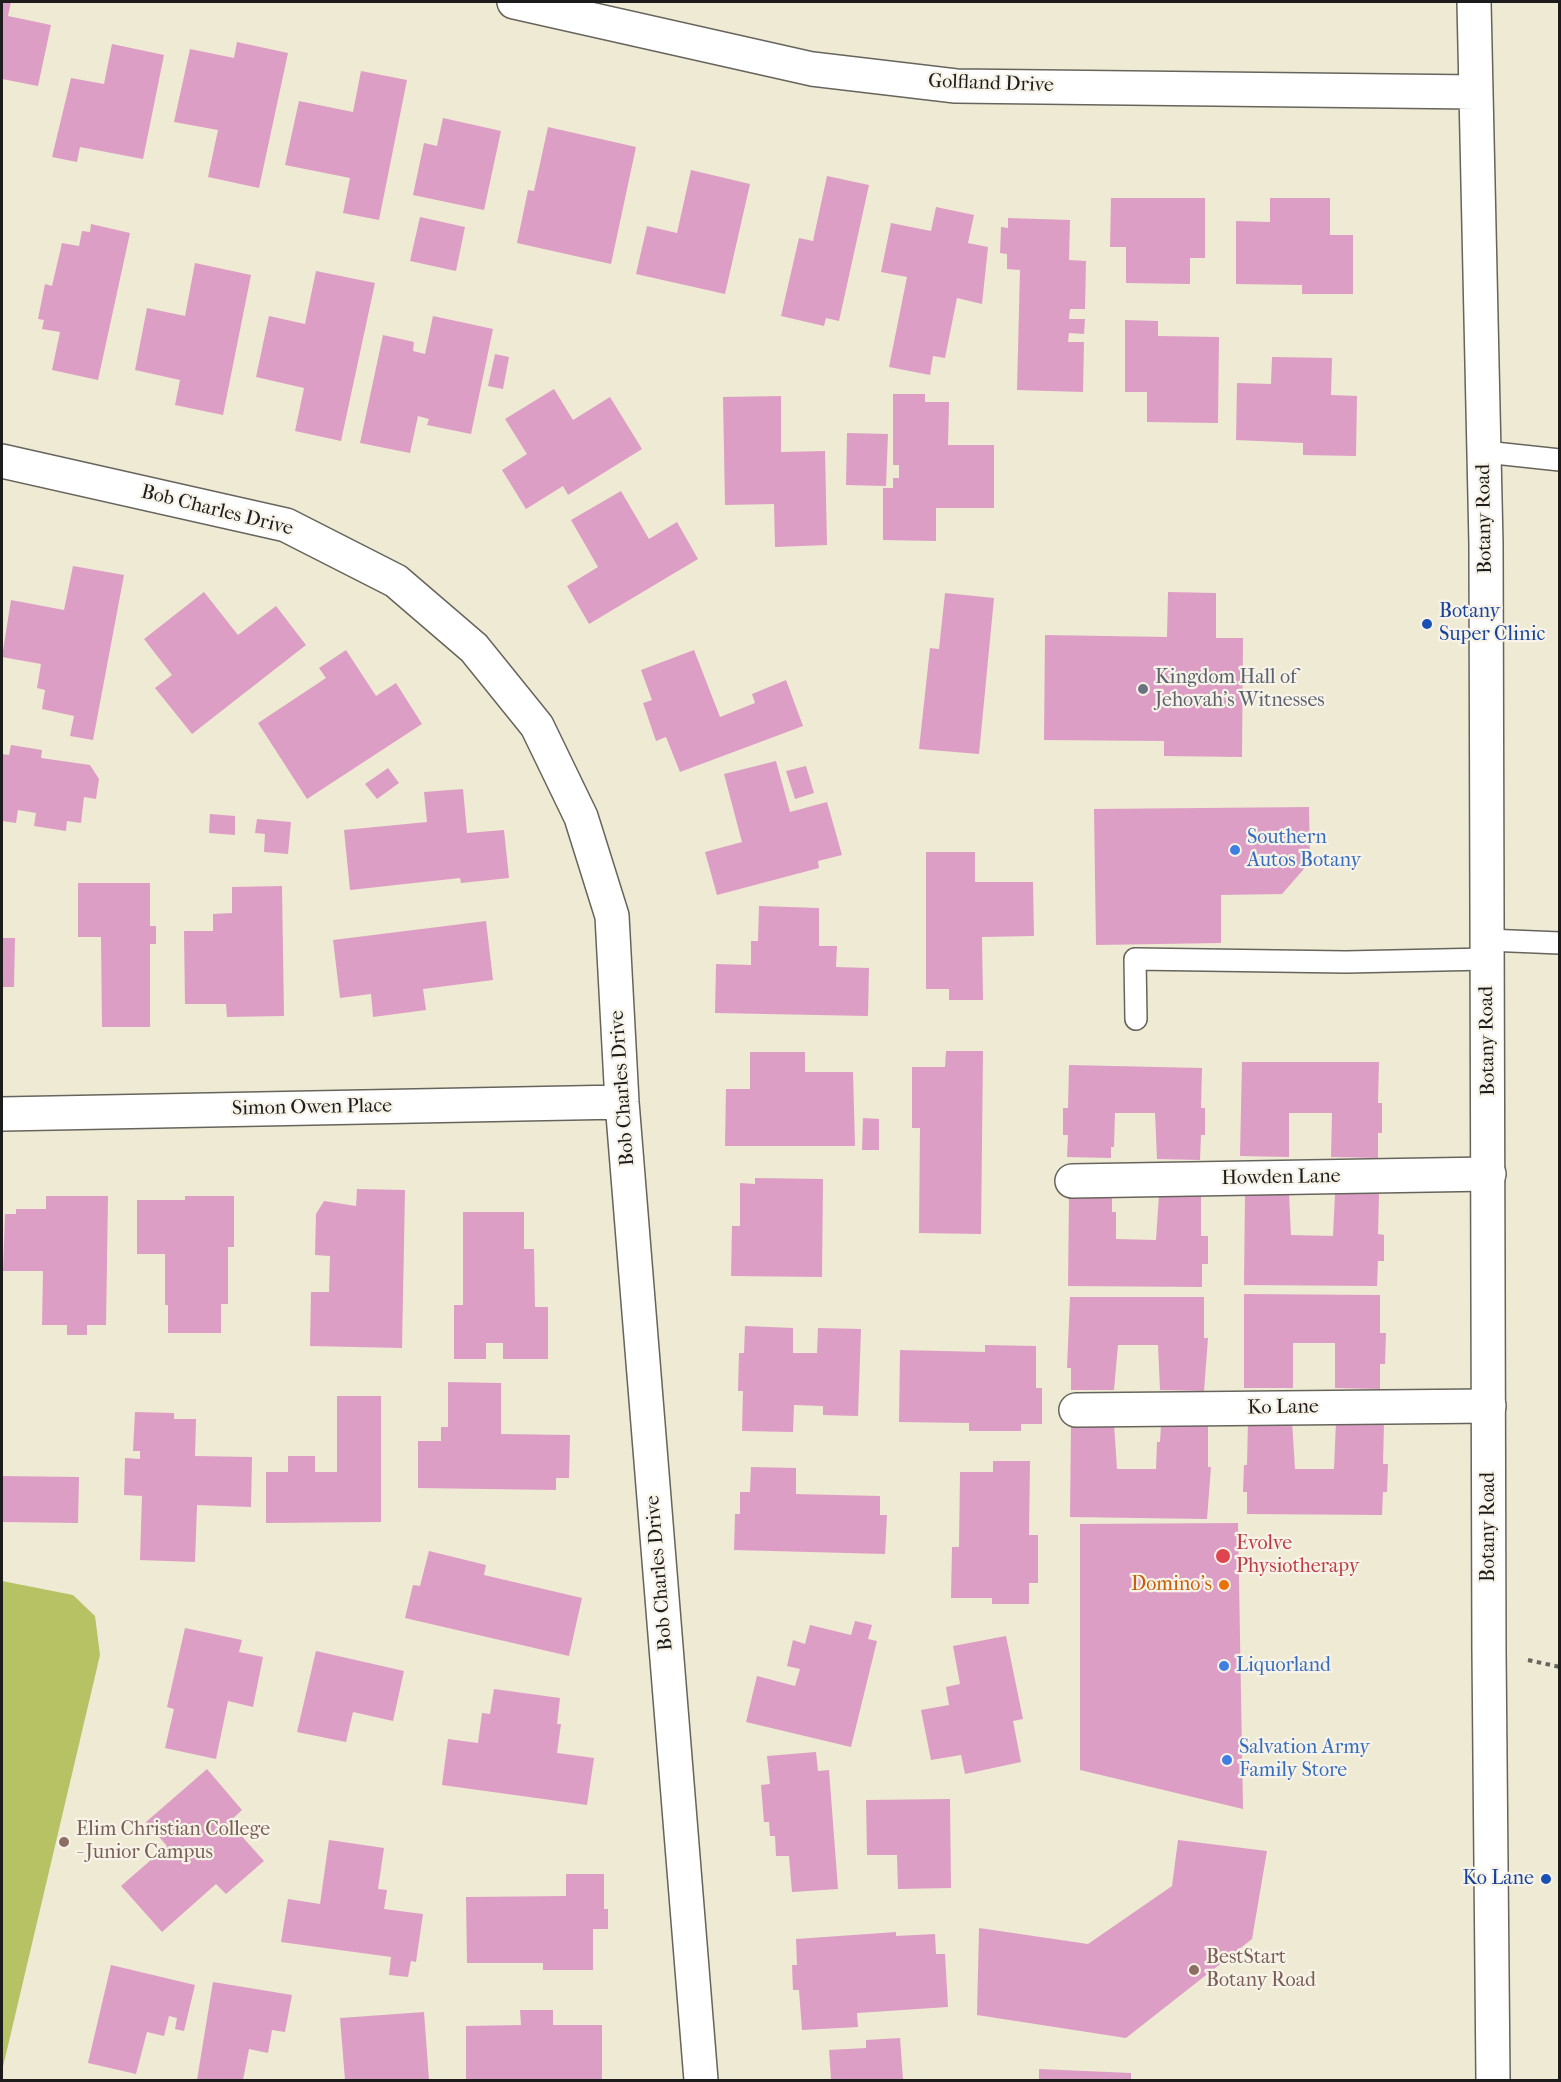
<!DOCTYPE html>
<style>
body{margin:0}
#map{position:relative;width:1561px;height:2082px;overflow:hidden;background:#efead3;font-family:"IM FELL French Canon",serif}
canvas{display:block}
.frame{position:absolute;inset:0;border:3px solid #1c1c1c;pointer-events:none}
</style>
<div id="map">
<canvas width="1561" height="2082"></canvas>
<div class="frame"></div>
</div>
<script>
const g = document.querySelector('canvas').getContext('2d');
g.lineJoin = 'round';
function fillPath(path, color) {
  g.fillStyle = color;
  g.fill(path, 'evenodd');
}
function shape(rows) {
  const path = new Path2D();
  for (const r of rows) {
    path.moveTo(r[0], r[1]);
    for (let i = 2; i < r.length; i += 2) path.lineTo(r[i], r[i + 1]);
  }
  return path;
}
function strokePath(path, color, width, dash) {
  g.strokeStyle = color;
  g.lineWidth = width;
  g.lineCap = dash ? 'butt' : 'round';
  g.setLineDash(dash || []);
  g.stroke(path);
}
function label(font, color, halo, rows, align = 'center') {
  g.font = font + ' "IM FELL French Canon",serif';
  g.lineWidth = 4.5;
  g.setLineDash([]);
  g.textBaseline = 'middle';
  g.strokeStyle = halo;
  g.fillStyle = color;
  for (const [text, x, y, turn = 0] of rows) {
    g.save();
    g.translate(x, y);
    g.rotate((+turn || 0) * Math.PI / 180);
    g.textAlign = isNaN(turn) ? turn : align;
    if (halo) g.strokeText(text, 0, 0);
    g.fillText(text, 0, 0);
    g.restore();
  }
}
fillPath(shape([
 [2,1581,73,1595,95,1616,100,1655,2,2071]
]), '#b6c264');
fillPath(shape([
 [2,2,11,2,8,16,51,25,38,86,2,79],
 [237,42,288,53,259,188,208,177,218,130,174,122,190,49,234,58],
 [112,44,164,55,143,159,80,147,77,162,52,157,71,78,104,84],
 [361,71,407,80,379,220,343,213,350,178,285,165,299,101,353,112],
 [443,118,501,131,484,210,413,195,424,143,437,146],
 [548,127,636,147,611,264,517,243,528,190,534,191],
 [691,170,750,184,725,294,636,274,647,226,677,233],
 [827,176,869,185,839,321,826,318,824,326,781,316,799,238,813,241],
 [1111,198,1205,198,1205,258,1190,258,1190,284,1126,283,1126,247,1110,247],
 [1270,198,1330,198,1330,235,1353,235,1353,294,1302,294,1302,285,1236,284,1236,221,1270,222],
 [936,207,974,215,968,243,988,247,982,304,957,298,945,358,933,356,930,375,889,367,907,277,881,272,891,223,931,231],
 [420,217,465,227,456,271,410,261],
 [1008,218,1070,220,1069,260,1086,261,1085,309,1070,309,1069,319,1085,319,1084,334,1069,333,1068,342,1084,342,1083,392,1017,390,1020,270,1007,269,1007,254,1000,253,1001,227,1008,228],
 [91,224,130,233,98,380,52,370,60,332,42,329,44,320,38,319,45,284,52,286,62,243,79,246,82,231,90,232],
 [195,263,251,275,223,415,175,405,180,380,135,370,147,308,185,316],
 [316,271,375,283,341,441,295,431,304,388,256,377,269,316,305,324],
 [433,316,493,329,471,434,427,425,429,419,418,416,410,453,360,443,383,335,414,342,413,351,425,354],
 [1125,320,1158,321,1158,336,1219,337,1218,423,1147,422,1147,392,1125,392],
 [495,354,509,357,503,389,488,386],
 [1272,357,1332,358,1331,395,1357,396,1356,456,1303,455,1303,443,1236,440,1237,383,1271,384],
 [554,389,573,420,610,397,642,449,568,495,563,486,526,509,502,470,527,454,505,419],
 [893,394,925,394,925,402,949,402,948,445,994,445,994,508,936,508,936,541,883,540,883,488,893,488,893,478,899,478,899,465,893,465],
 [781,396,781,452,825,451,827,545,775,547,774,504,725,505,723,397],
 [847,433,888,434,886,486,846,485],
 [621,491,649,539,677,522,698,559,589,624,567,586,598,567,571,520],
 [73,566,124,575,93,740,70,736,74,716,42,709,45,690,37,688,41,664,2,657,11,600,64,610],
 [204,592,238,635,276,606,306,645,192,734,155,688,172,675,144,639],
 [1168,592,1216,593,1216,638,1243,638,1242,757,1164,756,1164,741,1044,740,1045,635,1167,637],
 [945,593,994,598,979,754,919,749,930,648,939,649],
 [346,650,376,696,396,683,422,724,307,799,258,723,326,678,319,668],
 [694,650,720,717,755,703,752,694,786,680,803,726,680,772,666,737,656,741,643,703,652,700,641,670],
 [11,745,42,750,41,758,90,765,99,779,96,799,84,797,81,823,67,821,66,831,34,826,36,813,18,810,16,823,2,821,2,754,9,755],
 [776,761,790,812,827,802,842,855,818,861,819,868,717,895,705,852,742,842,724,774],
 [806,766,814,793,795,799,786,771],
 [388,768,399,783,377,799,365,784],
 [463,789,467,833,504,830,509,878,461,883,460,878,350,890,344,830,427,822,424,792],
 [1309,807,1310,862,1282,894,1221,895,1221,943,1096,945,1094,809],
 [210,814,235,816,235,835,209,833],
 [257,819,291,822,288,854,264,852,265,834,255,833],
 [926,852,975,852,975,882,1033,882,1034,936,982,937,983,1000,949,1000,949,989,926,989],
 [78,883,150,883,150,926,156,926,156,944,150,944,150,1027,102,1027,101,937,78,937],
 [282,886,284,1016,227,1017,226,1004,185,1004,184,931,213,931,213,914,232,913,232,887],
 [759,906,819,908,819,946,837,946,836,967,869,968,868,1016,715,1013,716,964,751,965,751,941,758,941],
 [486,921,493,980,423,989,426,1010,373,1017,371,994,340,998,333,940],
 [2,938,15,938,14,987,2,987],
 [946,1051,983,1051,981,1234,919,1233,920,1128,912,1128,912,1067,945,1067],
 [750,1052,805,1052,805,1072,853,1072,855,1146,725,1146,726,1089,750,1089],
 [1242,1062,1379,1062,1378,1103,1382,1103,1382,1133,1378,1133,1378,1158,1331,1157,1332,1113,1289,1113,1289,1157,1240,1156],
 [1069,1065,1202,1068,1201,1108,1205,1108,1205,1135,1201,1135,1200,1160,1157,1159,1155,1113,1115,1113,1114,1147,1111,1147,1111,1158,1067,1157,1068,1135,1063,1135,1063,1108,1068,1108],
 [863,1118,879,1119,879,1150,862,1150],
 [755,1178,823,1179,822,1277,731,1276,732,1226,740,1226,740,1183,755,1184],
 [357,1189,405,1190,402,1348,310,1346,311,1292,329,1292,330,1256,315,1255,316,1214,324,1201,356,1206],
 [1245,1192,1289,1193,1291,1235,1333,1236,1335,1194,1379,1194,1378,1234,1384,1235,1384,1261,1378,1261,1377,1286,1244,1285],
 [1159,1194,1201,1194,1201,1236,1208,1236,1208,1264,1202,1264,1202,1287,1068,1286,1069,1195,1112,1196,1112,1212,1116,1212,1116,1239,1156,1240],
 [46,1196,108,1196,106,1325,87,1325,87,1335,67,1335,67,1325,42,1325,43,1271,3,1271,5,1214,16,1214,16,1209,46,1209],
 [185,1196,234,1196,234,1247,228,1247,228,1304,221,1304,221,1333,168,1333,168,1305,165,1305,165,1254,137,1254,137,1200,185,1200],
 [463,1212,524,1212,524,1249,534,1249,535,1307,548,1307,548,1359,503,1359,503,1343,486,1343,486,1359,454,1359,454,1305,463,1305],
 [1244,1294,1380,1295,1380,1333,1386,1333,1385,1364,1380,1364,1380,1389,1335,1388,1335,1343,1293,1343,1293,1388,1244,1388],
 [1070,1297,1204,1297,1204,1338,1208,1338,1204,1391,1160,1390,1158,1345,1118,1345,1114,1390,1071,1390,1071,1368,1067,1368],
 [745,1326,793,1328,793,1353,817,1353,818,1328,861,1329,858,1416,823,1415,823,1406,794,1405,793,1432,742,1431,743,1391,738,1391,739,1353,744,1353],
 [985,1345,1036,1346,1036,1388,1042,1388,1042,1424,1021,1424,1021,1431,969,1431,969,1423,899,1422,900,1350,985,1352],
 [448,1382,501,1383,501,1434,570,1435,569,1478,556,1478,556,1490,418,1488,418,1441,441,1441,441,1427,448,1427],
 [337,1396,381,1396,381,1522,266,1523,266,1472,288,1472,288,1456,315,1456,315,1472,337,1472],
 [135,1412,174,1413,174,1419,196,1419,195,1456,252,1457,251,1507,197,1505,195,1562,140,1560,142,1496,124,1495,125,1458,140,1459,140,1451,133,1451],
 [1248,1421,1292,1421,1295,1469,1334,1469,1336,1421,1384,1422,1383,1464,1388,1464,1387,1492,1383,1492,1382,1515,1247,1514,1247,1492,1243,1492,1244,1465,1247,1465],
 [1071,1424,1114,1424,1117,1469,1156,1469,1157,1442,1160,1442,1161,1425,1208,1426,1208,1467,1211,1467,1207,1519,1070,1517],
 [993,1461,1030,1461,1029,1535,1038,1535,1038,1583,1029,1583,1029,1604,992,1604,992,1598,951,1598,952,1547,959,1547,960,1472,993,1472],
 [751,1467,796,1468,796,1494,880,1496,880,1515,887,1515,885,1554,734,1550,735,1514,740,1514,740,1492,750,1492],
 [2,1476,79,1477,78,1523,2,1522],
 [1238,1523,1243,1809,1080,1770,1080,1524],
 [429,1551,486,1565,484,1575,582,1598,569,1656,405,1618,413,1585,420,1586],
 [855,1621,872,1625,868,1639,877,1641,851,1747,746,1722,757,1676,795,1686,800,1669,787,1666,793,1640,805,1644,810,1625,851,1635],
 [185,1628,242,1640,239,1652,263,1657,253,1707,228,1701,216,1759,165,1748,174,1709,167,1707],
 [1006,1636,1023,1719,1013,1721,1021,1762,965,1774,961,1755,931,1760,921,1710,949,1705,946,1687,960,1684,953,1646],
 [316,1651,404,1671,393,1721,353,1712,346,1742,297,1732],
 [494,1689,560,1698,557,1724,561,1724,557,1753,594,1758,587,1805,442,1785,448,1739,478,1743,482,1713,490,1714],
 [816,1752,818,1771,829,1770,838,1889,792,1892,789,1856,776,1856,775,1836,770,1836,769,1822,764,1822,761,1785,770,1784,767,1756],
 [207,1769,242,1810,229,1822,264,1861,226,1894,216,1884,162,1932,121,1886,167,1846,146,1822],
 [950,1799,951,1888,898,1889,897,1855,867,1855,866,1800],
 [329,1840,384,1848,378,1889,387,1890,384,1909,423,1914,416,1962,411,1961,408,1977,389,1975,391,1957,281,1942,288,1899,320,1904],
 [1178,1840,1267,1851,1252,1939,1126,2038,977,2015,979,1928,1088,1944,1172,1886],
 [566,1874,604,1874,604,1909,608,1909,608,1929,593,1929,593,1970,543,1970,543,1963,467,1963,466,1897,566,1896],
 [896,1932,896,1936,935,1934,936,1954,945,1954,948,2007,857,2013,858,2027,802,2030,799,1990,793,1990,792,1965,797,1965,796,1939],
 [111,1965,195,1985,184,2031,175,2029,177,2018,169,2016,164,2036,147,2032,136,2074,88,2063],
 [213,1982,292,1995,285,2032,272,2030,268,2053,249,2049,243,2080,197,2080],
 [520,2010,553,2010,553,2025,602,2025,602,2080,466,2080,466,2026,521,2025],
 [424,2012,429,2080,345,2080,340,2018],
 [900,2038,903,2080,831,2080,829,2050,866,2048,866,2040],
 [1039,2069,1131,2073,1131,2080,1039,2080]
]), '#dd9ec5');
const lane = shape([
 [1485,452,1560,460],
 [1487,940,1560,943],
 [1136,1019,1135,959,1346,962,1487,959]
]);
const street = shape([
 [2,461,286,525,396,581,474,648,537,726,581,817,612,916,622,1102,701,2080],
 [2,1114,622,1102],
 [1072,1181,1489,1174],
 [1076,1410,1489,1406]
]);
const secondary = shape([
 [514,2,812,69,956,86,1476,92],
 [1474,2,1486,544,1489,1651,1493,2080]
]);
strokePath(lane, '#66645c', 24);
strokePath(street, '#66645c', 36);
strokePath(secondary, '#66645c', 36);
strokePath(shape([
 [1528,1660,1560,1667]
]), '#66645c', 4, [4.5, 4.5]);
strokePath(lane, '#fff', 21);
strokePath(street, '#fff', 33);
strokePath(secondary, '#fff', 33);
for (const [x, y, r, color] of [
 [1427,624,6,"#1a4fb4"],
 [1143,689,6,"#6b7280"],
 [1235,850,6,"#3f7fe0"],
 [1223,1556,8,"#e0444e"],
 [1224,1585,6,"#e8710a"],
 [1224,1666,6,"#3f7fe0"],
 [1227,1760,6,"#3f7fe0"],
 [64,1842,6,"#8d6e63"],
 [1546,1879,6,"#1a4fb4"],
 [1194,1970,6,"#8d6e63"]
]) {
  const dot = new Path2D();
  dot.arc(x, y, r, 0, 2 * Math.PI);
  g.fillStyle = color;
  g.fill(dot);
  strokePath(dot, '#f7f3e8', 2);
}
label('20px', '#1c1c1c', '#f7f3e8', [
 ["Golfland Drive",991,84,2],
 ["Bob Charles Drive",217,511,14],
 ["Botany Road",1485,519,-91],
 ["Botany Road",1488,1041,-91],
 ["Bob Charles Drive",623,1088,-94],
 ["Simon Owen Place",312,1108,-1],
 ["Howden Lane",1281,1178,-1],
 ["Ko Lane",1283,1408,-1],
 ["Botany Road",1489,1527,-90],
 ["Bob Charles Drive",660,1573,-95]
]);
label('20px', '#164399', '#f7f3e8', [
 ["Botany",1439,612],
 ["Super Clinic",1439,635],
 ["Ko Lane",1534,1879,"right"]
], 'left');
label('20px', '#5b616d', '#f7f3e8', [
 ["Kingdom Hall of",1155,678],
 ["Jehovah's Witnesses",1155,701]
], 'left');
label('20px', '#366cbe', '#f7f3e8', [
 ["Southern",1247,838],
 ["Autos Botany",1247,861],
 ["Liquorland",1236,1666],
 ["Salvation Army",1239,1748],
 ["Family Store",1239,1771]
], 'left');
label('20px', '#be3a42', '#f7f3e8', [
 ["Evolve",1236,1544],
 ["Physiotherapy",1236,1567]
], 'left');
label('20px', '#c56008', '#f7f3e8', [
 ["Domino's",1212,1585]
], 'right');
label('20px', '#785e54', '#f7f3e8', [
 ["Elim Christian College",76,1830],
 ["- Junior Campus",76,1853],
 ["BestStart",1206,1958],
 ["Botany Road",1206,1981]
], 'left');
</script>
